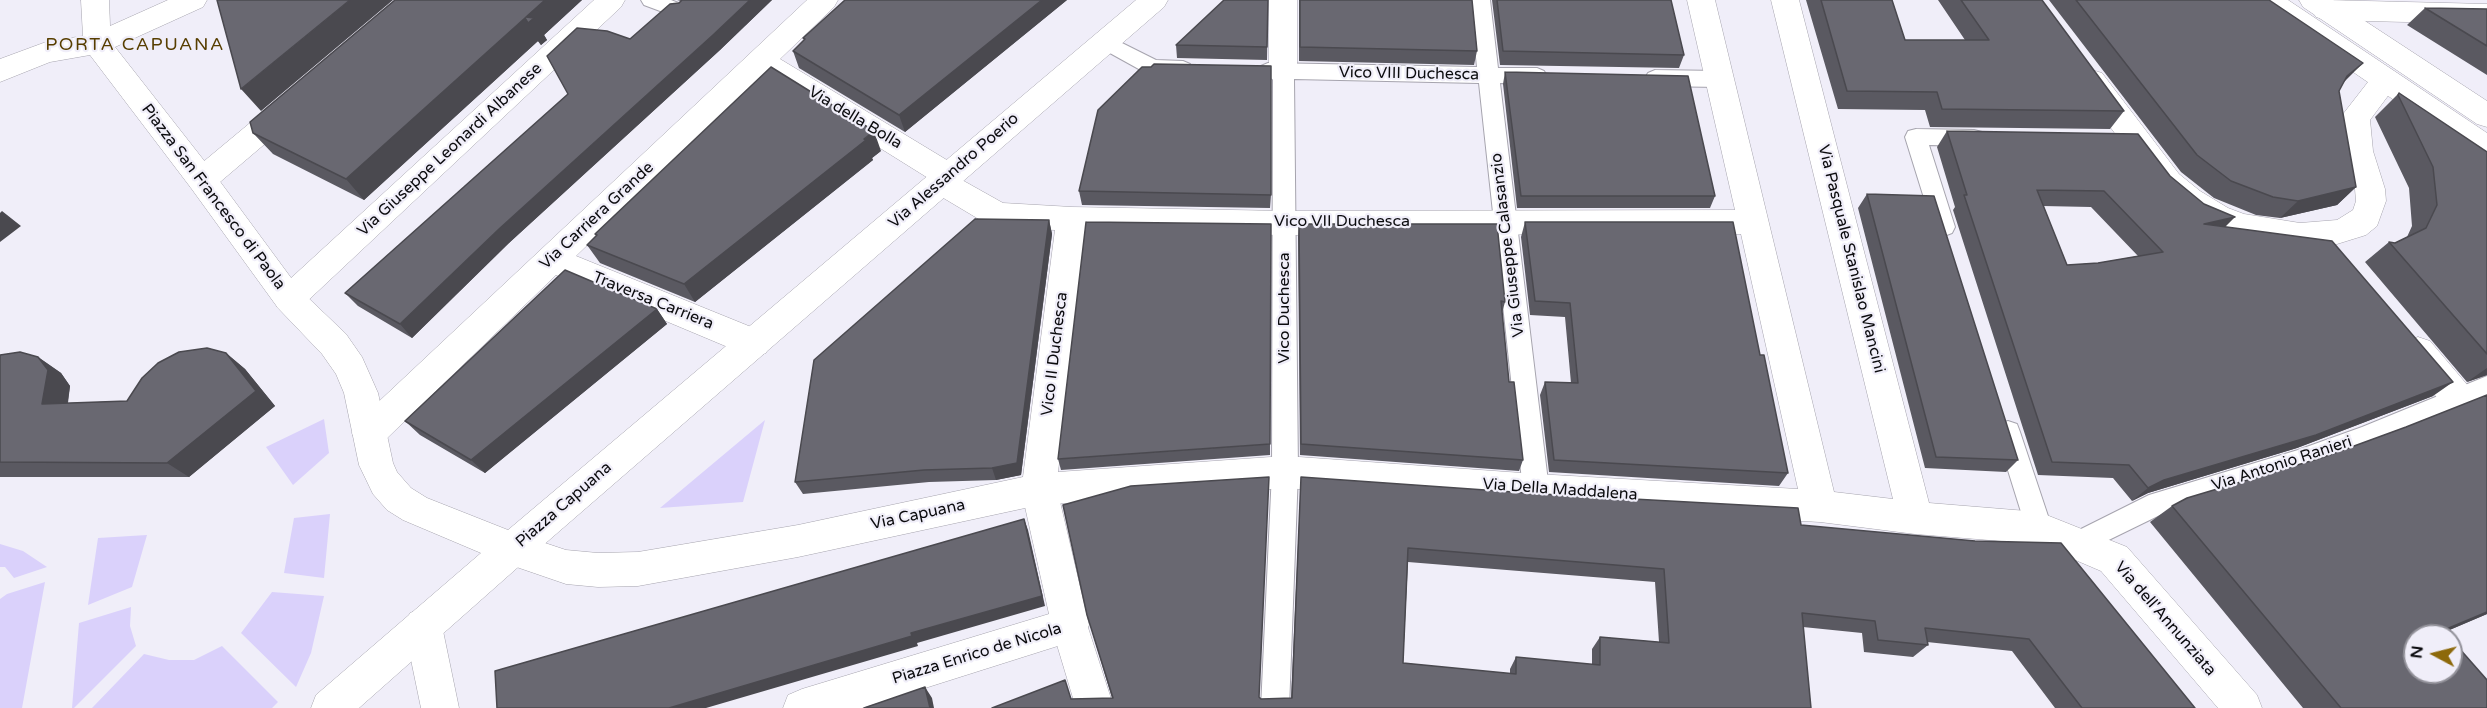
<!DOCTYPE html>
<style>
body{margin:0}
#map{position:relative;width:2487px;height:708px;overflow:hidden;background:#f0eef9;font-family:"Varela Round",sans-serif}
canvas{display:block}
.north{position:absolute;left:2403px;top:624px;width:60px;height:60px;box-sizing:border-box;background:#f0eef9;border:2px solid #94939b;border-radius:50%;rotate:277deg;font-size:16px;font-weight:700;line-height:24px;text-align:center;color:#0b0b0e}
.north::after{content:'';display:block;margin:auto;width:21px;height:27px;background:#8d690b;clip-path:polygon(50% 0,100% 100%,50% 72%,0 100%)}
</style>
<div id="map">
<canvas width="2487" height="708"></canvas>
<div class="north">N</div>
</div>
<script>
const g = document.querySelector('canvas').getContext('2d');
g.lineJoin = 'round';
function fillPath(path, color) {
  g.fillStyle = color;
  g.fill(path, 'evenodd');
}
function shape(rows) {
  const path = new Path2D();
  for (const r of rows) {
    path.moveTo(r[0], r[1]);
    for (let i = 2; i < r.length; i += 2) path.lineTo(r[i], r[i + 1]);
  }
  return path;
}
function strokePath(path, color, width, dash) {
  g.strokeStyle = color;
  g.lineWidth = width;
  g.lineCap = dash ? 'butt' : 'round';
  g.setLineDash(dash || []);
  g.stroke(path);
}
function label(font, color, halo, rows, align = 'center') {
  g.font = font + ' "Varela Round",sans-serif';
  g.lineWidth = 4.5;
  g.setLineDash([]);
  g.textBaseline = 'middle';
  g.strokeStyle = halo;
  g.fillStyle = color;
  for (const [text, x, y, turn = 0] of rows) {
    g.save();
    g.translate(x, y);
    g.rotate((+turn || 0) * Math.PI / 180);
    g.textAlign = isNaN(turn) ? turn : align;
    if (halo) g.strokeText(text, 0, 0);
    g.fillText(text, 0, 0);
    g.restore();
  }
}
fillPath(shape([
 [324,419,329,453,293,485,266,447],
 [765,420,743,502,660,508],
 [330,514,324,578,284,573,294,518],
 [147,535,132,587,88,605,98,538],
 [0,544,23,551,47,567,14,578,5,567,0,567],
 [45,582,22,708,0,708,0,599,7,594],
 [272,592,324,596,311,653,296,687,241,633],
 [131,607,130,626,136,646,74,708,72,708,79,623],
 [222,646,278,702,272,708,92,708,144,654,169,660,194,660]
]), '#dad1fb');
const service = shape([
 [641,0,671,0,686,6,689,11,686,16,679,18,644,5,641,0],
 [1470,0,1490,0,1498,68,1537,68,1544,71,1547,76,1544,81,1537,84,1500,83,1549,490,1545,498,1536,501,1527,498,1523,490,1479,83,1294,79,1298,472,1289,708,1261,708,1272,472,1273,79,1261,76,1258,71,1261,66,1268,63,1477,67,1470,0],
 [1106,35,1156,60,1183,61,1190,64,1193,69,1190,74,1183,77,1146,73,1099,47,1096,42,1099,37,1106,35],
 [1655,70,1719,71,1726,74,1729,79,1726,84,1719,87,1655,86,1648,83,1645,78,1648,73,1655,70],
 [1916,129,1974,130,1982,132,1985,138,1982,144,1974,146,1929,145,1955,227,1952,233,1944,236,1936,233,1933,227,1905,137,1908,131,1916,129],
 [2487,376,2487,397,2379,443,2298,472,2164,513,2078,555,2069,551,2065,543,2069,535,2149,495,2298,450,2362,427,2487,376],
 [2008,421,2017,424,2020,432,2052,528,2048,536,2039,540,2030,536,2026,528,1996,432,1999,424,2008,421]
]);
const pedestrian = shape([
 [1269,0,1297,0,1297,72,1293,80,1283,83,1273,80,1269,72,1269,0],
 [1039,473,1051,478,1057,489,1089,625,1083,638,862,708,783,708,788,695,802,689,1049,614,1021,489,1027,478,1039,473]
]);
const minor = shape([
 [594,0,625,0,621,7,300,308,289,312,278,308,273,299,278,290,594,0],
 [807,0,838,0,834,7,780,59,960,168,964,176,962,180,1003,203,1072,207,1285,211,1735,210,1687,0,1715,0,1834,492,1893,499,1771,0,1799,0,1929,503,2039,512,2127,547,2257,695,2262,708,2218,708,2101,571,2038,544,1915,534,1820,522,1536,506,1285,488,1039,505,798,557,638,586,598,587,566,584,499,561,494,549,499,537,512,532,566,550,598,553,638,552,798,525,1023,477,1055,230,998,227,987,224,930,190,926,182,928,178,763,75,576,256,766,333,770,343,766,353,754,357,742,353,556,275,381,444,369,448,357,444,352,433,357,422,807,0],
 [1086,232,1285,235,1741,234,1798,489,1536,474,1285,456,1058,472,1086,232],
 [2326,0,2487,4,2487,24,2326,20,2316,17,2312,10,2316,3,2326,0],
 [2092,70,2102,73,2179,174,2200,191,2228,208,2244,214,2300,223,2337,220,2353,210,2356,201,2355,189,2343,151,2340,118,2375,73,2385,70,2395,73,2399,81,2370,120,2373,151,2385,189,2386,201,2377,226,2366,235,2337,244,2300,249,2240,238,2206,226,2178,209,2157,190,2082,89,2078,81,2082,73,2092,70],
 [290,95,300,98,305,106,300,114,213,188,202,192,191,188,187,180,191,172,280,98,290,95],
 [2418,337,2430,341,2469,387,2474,397,2469,407,2457,412,2445,407,2406,361,2402,351,2406,341,2418,337],
 [1070,607,1083,612,1114,708,1076,708,1051,625,1057,612,1070,607],
 [423,608,436,613,442,626,459,708,421,708,404,626,410,613,423,608]
]);
const secondary = shape([
 [81,0,109,0,110,26,168,0,207,0,203,7,115,47,213,172,300,290,346,334,362,357,378,393,393,463,397,472,411,488,427,498,508,530,1136,0,1168,0,1164,7,525,561,359,708,311,708,316,695,481,553,403,520,387,510,373,494,359,465,344,393,336,374,322,354,278,308,191,188,90,55,50,62,0,82,0,59,46,42,83,36,81,0],
 [2254,0,2288,0,2487,133,2487,159,2476,156,2258,7,2254,0],
 [2299,0,2333,0,2487,101,2487,127,2477,124,2303,7,2299,0]
]);
strokePath(service, '#a6a4ae', 2);
strokePath(pedestrian, '#a6a4ae', 1);
strokePath(minor, '#a6a4ae', 1);
strokePath(secondary, '#a6a4ae', 1);
fillPath(service, '#fff');
fillPath(pedestrian, '#fff');
fillPath(minor, '#fff');
fillPath(secondary, '#fff');
fillPath(shape([
 [395,0,582,0,544,35,547,40,541,45,538,41,364,200,273,154,253,133],
 [677,0,772,0,720,50,509,243,412,338,358,306,345,293,630,39,681,1],
 [1067,0,905,132,799,68,793,51,804,40,803,38],
 [1268,0,1267,60,1177,58,1176,45],
 [1299,0,1472,0,1477,51,1474,65,1299,61],
 [1492,0,1671,0,1684,55,1679,68,1500,65],
 [1806,0,1892,0,1905,40,1965,40,1938,0,2042,0,2124,111,2110,129,1930,127,1925,110,1838,109],
 [2049,0,2269,0,2343,82,2339,91,2356,187,2337,205,2280,218,2256,215,2214,198,2181,172],
 [2425,8,2487,9,2487,75,2407,25],
 [1151,67,1271,195,1270,208,1082,205,1079,191],
 [1505,72,1715,196,1710,208,1517,208,1503,84],
 [2399,93,2487,152,2487,375,2467,382,2365,262,2389,242,2395,243,2407,237,2412,226,2409,188,2375,117],
 [1947,131,2170,176,2225,227,2433,396,2297,448,2148,493,2132,501,2113,478,2038,475,1953,210,1955,207,1937,147],
 [2043,206,2091,207,2138,256,2098,263,2067,265],
 [881,151,872,158,873,160,695,302,600,263,587,245,596,236,595,234],
 [1867,194,2018,460,2006,472,1925,468,1858,208],
 [1049,220,1052,234,1021,475,996,480,929,482,803,494,795,482],
 [1525,222,1760,355,1788,473,1779,486,1549,472,1540,395,1545,382,1571,383,1565,317,1530,315,1521,237],
 [1299,224,1505,302,1502,313,1509,382,1523,460,1519,471,1300,455,1298,237],
 [657,309,667,324,485,473,420,435,405,421],
 [226,353,245,369,275,406,189,477,0,477,0,355,38,357,61,373,70,386,68,403,127,401],
 [2487,395,2487,614,2445,632,2487,708,2303,708,2150,522,2172,506,2324,457,2406,427],
 [1270,444,1270,455,1061,470,1058,459],
 [1301,477,1801,525,2195,708,2055,708,2012,651,1927,642,1928,645,1913,657,1864,652,1862,633,1803,627,1811,708,1071,699,1112,698,1087,615,1259,697,1261,699,1291,699],
 [1408,562,1655,582,1659,642,1600,637,1592,649,1592,665,1516,657,1510,669,1510,674,1403,663]
]), '#5a5961');
fillPath(shape([
 [350,0,393,0,261,111,241,89],
 [545,0,582,0,544,35,547,40,541,45,538,41,364,200,346,179],
 [750,0,772,0,720,50,509,243,412,338,400,324,499,229],
 [1042,0,1067,0,905,132,899,115],
 [2363,63,2345,81,2329,94,2347,76],
 [874,131,881,151,872,158,873,160,695,302,684,284],
 [2356,187,2337,205,2280,218,2298,201],
 [2,211,21,226,0,242,0,213],
 [2235,217,2220,232,2204,224],
 [1049,220,1052,234,1021,475,996,480,992,468],
 [657,309,667,324,485,473,471,460],
 [226,353,245,369,275,406,189,477,167,463],
 [38,357,61,373,70,386,65,420,42,404],
 [2487,368,2487,375,2467,382],
 [2453,382,2433,396,2297,448,2148,493,2132,501,2148,488,2164,480],
 [1024,519,1028,530,1045,606,917,643,918,646,706,708,669,708,911,633],
 [2487,612,2487,614,2435,636,2444,630],
 [925,687,932,698,934,708,930,708]
]), '#4a494f');
const building = shape([
 [217,0,350,0,241,89,217,0],
 [395,0,545,0,526,17,534,18,528,23,525,18,346,179,253,133,250,122,395,0],
 [682,0,750,0,713,35,499,229,400,324,345,293,568,94,547,56,577,28,607,31,630,39,670,4,679,3,682,0],
 [845,0,1042,0,899,115,793,51,805,39,803,38,845,0],
 [1224,0,1268,0,1267,47,1176,45,1224,0],
 [1300,0,1472,0,1477,51,1300,47,1300,0],
 [1497,0,1671,0,1684,55,1503,51,1497,0],
 [1821,0,1892,0,1905,40,1989,40,1961,0,2042,0,2124,111,1942,109,1937,92,1847,91,1821,0],
 [2076,0,2269,0,2363,63,2347,76,2339,91,2356,187,2298,201,2273,197,2231,181,2197,155,2076,0],
 [2425,8,2487,9,2487,46,2425,8],
 [1154,64,1271,66,1271,195,1079,191,1098,110,1142,67,1151,67,1154,64],
 [771,67,874,131,864,139,866,140,684,284,587,245,597,235,595,234,771,67],
 [1505,72,1688,76,1715,196,1521,196,1505,72],
 [2399,93,2487,152,2487,354,2389,242,2395,243,2426,228,2437,205,2433,167,2398,95,2399,93],
 [1947,131,2138,134,2170,176,2204,204,2235,217,2204,224,2332,241,2453,382,2316,435,2164,480,2148,488,2129,465,2052,462,1964,195,1967,195,1947,131],
 [2037,190,2104,191,2163,252,2098,263,2067,265,2037,190],
 [1867,194,1934,196,2018,460,1936,457,1867,194],
 [975,219,1049,220,1017,463,992,468,924,470,795,482,814,360,975,219],
 [1086,222,1271,224,1270,444,1058,459,1086,222],
 [1525,222,1733,222,1760,355,1764,355,1788,473,1554,460,1545,382,1578,383,1570,303,1535,301,1525,222],
 [1299,224,1497,224,1505,302,1501,301,1509,382,1514,382,1523,460,1301,444,1299,224],
 [565,270,657,309,471,460,405,421,565,270],
 [207,348,226,353,256,391,167,463,0,462,0,355,20,352,38,357,48,370,42,404,127,401,142,378,158,363,179,352,207,348],
 [2487,395,2487,612,2444,630,2449,636,2415,636,2415,672,2451,672,2451,639,2487,680,2487,708,2341,708,2172,506,2187,498,2324,457,2406,427,2487,395],
 [1269,477,1259,697,1261,699,1292,698,1301,477,1542,494,1798,508,1801,525,1975,541,2061,543,2195,708,2082,708,2029,639,1925,628,1928,645,1878,640,1875,621,1802,613,1811,708,992,708,1065,680,1071,699,1113,698,1087,615,1063,505,1131,486,1269,477],
 [1408,548,1664,569,1669,643,1600,637,1600,665,1516,657,1516,674,1403,663,1408,548],
 [1024,519,1042,596,911,633,912,636,669,708,497,708,495,671,1024,519],
 [925,687,930,708,864,708,925,687]
]);
fillPath(building, '#696871');
strokePath(building, '#4a494f', 1.5);
label('16px', '#0b0b0e', '#f0eef9', [
 ["Vico VIII Duchesca",1409,74,1],
 ["Via della Bolla",855,118,31],
 ["Via Giuseppe Leonardi Albanese",450,150,-43],
 ["Via Alessandro Poerio",954,171,-41],
 ["Piazza San Francesco di Paola",213,197,53],
 ["Via Carriera Grande",597,216,-43],
 ["Vico VII Duchesca",1342,222],
 ["Via Giuseppe Calasanzio",1508,245,-97],
 ["Via Pasquale Stanislao Mancini",1851,259,76],
 ["Traversa Carriera",653,301,22],
 ["Vico Duchesca",1285,308,-90],
 ["Vico II Duchesca",1055,354,-83],
 ["Via Antonio Ranieri",2282,464,-18],
 ["Via Della Maddalena",1560,490,4],
 ["Piazza Capuana",564,505,-41],
 ["Via Capuana",918,515,-12],
 ["Via dell'Annunziata",2165,619,49],
 ["Piazza Enrico de Nicola",977,654,-17]
]);
g.letterSpacing = '1.5px';
label('18px', '#573e00', '#f0eef9', [
 ["PORTA CAPUANA",135,45]
]);
g.letterSpacing = '0px';
</script>
